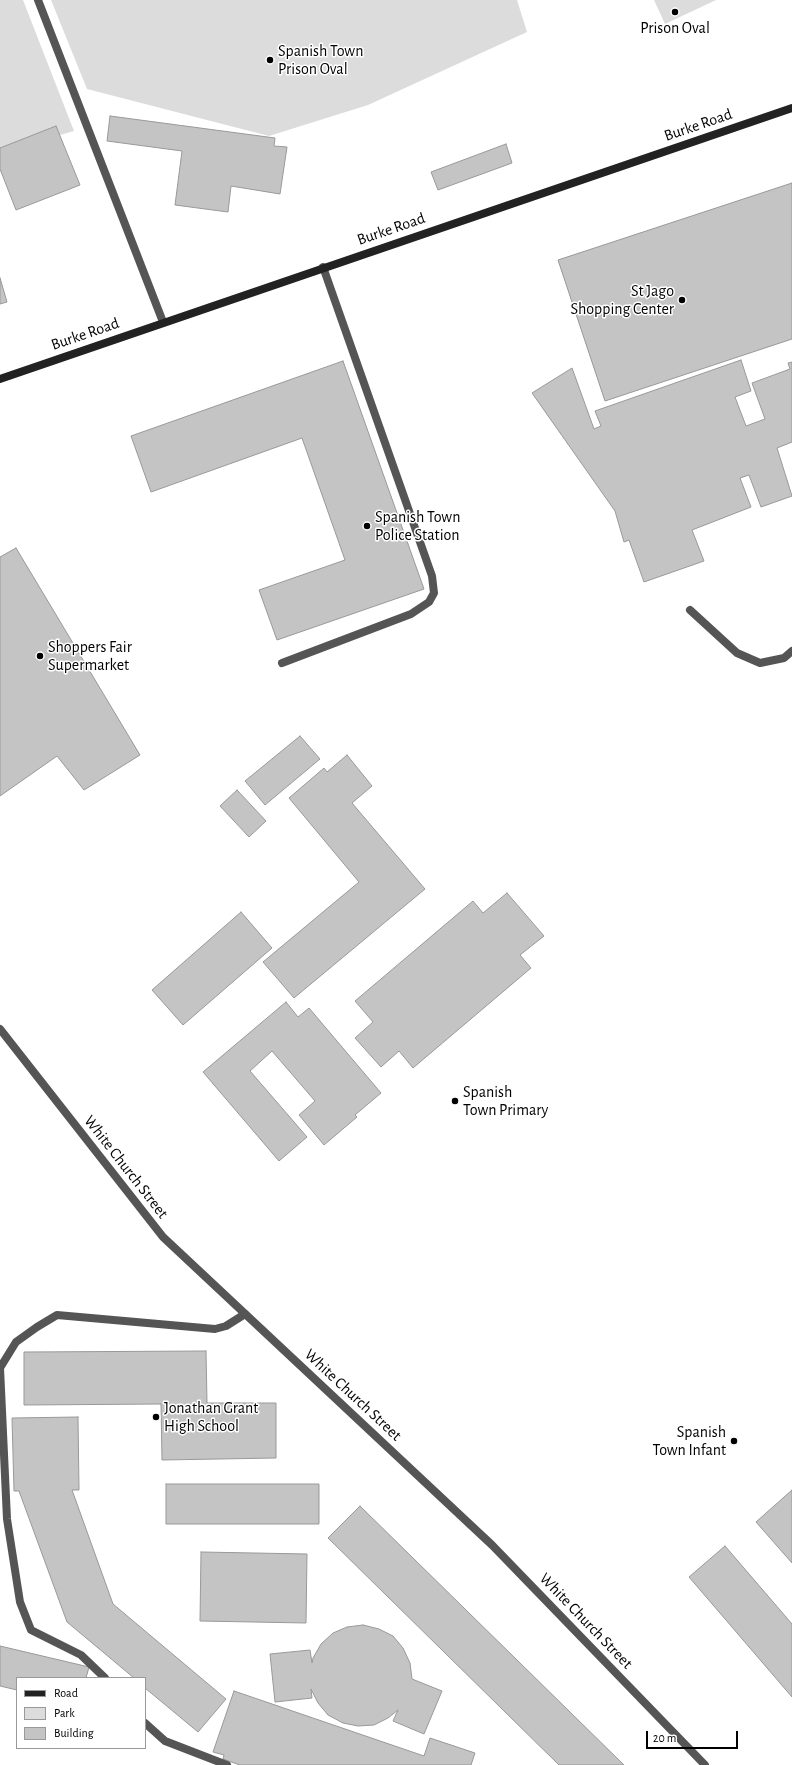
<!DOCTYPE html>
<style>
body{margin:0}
#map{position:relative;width:792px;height:1765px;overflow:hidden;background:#fff;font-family:"Alegreya Sans",sans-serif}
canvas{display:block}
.legend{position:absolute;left:16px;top:1677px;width:130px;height:72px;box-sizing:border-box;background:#fff;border:1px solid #999;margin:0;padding:5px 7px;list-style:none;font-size:12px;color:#000}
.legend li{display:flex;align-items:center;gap:8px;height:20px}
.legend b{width:20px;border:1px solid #999}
.scale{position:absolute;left:646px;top:1731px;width:92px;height:18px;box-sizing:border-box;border:2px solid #000;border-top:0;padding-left:5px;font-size:12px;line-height:14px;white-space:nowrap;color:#000;-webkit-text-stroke:3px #fff;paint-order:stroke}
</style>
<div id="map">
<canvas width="792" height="1765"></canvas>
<ul class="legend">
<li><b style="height:5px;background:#222"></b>Road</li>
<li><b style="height:11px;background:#dcdcdc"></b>Park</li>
<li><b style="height:11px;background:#c4c4c4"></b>Building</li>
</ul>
<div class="scale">20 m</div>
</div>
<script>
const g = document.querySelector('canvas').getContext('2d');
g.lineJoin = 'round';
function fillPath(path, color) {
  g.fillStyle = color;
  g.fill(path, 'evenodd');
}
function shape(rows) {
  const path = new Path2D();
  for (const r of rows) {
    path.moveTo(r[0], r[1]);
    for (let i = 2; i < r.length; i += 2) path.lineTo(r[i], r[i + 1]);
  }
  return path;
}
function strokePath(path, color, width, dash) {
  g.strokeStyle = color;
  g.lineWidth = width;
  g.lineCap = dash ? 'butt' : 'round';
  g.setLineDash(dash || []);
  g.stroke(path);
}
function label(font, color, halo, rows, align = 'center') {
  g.font = font + ' "Alegreya Sans",sans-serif';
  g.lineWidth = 3;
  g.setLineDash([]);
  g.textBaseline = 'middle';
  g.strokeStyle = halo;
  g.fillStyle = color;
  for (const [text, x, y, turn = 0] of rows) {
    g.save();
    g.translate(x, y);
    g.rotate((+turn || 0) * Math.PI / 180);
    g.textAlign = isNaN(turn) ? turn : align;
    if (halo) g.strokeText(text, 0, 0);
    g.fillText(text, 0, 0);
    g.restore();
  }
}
fillPath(shape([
 [0,0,23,0,74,131,0,152],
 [51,0,517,0,527,32,368,105,269,136,87,89],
 [654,0,716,0,665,24]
]), '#dcdcdc');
const building = shape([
 [110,116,275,138,274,146,287,147,280,194,231,186,228,212,175,205,182,151,107,141,110,116],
 [56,126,80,185,16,210,0,169,0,148,56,126],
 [506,144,512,163,438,190,431,172,506,144],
 [792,183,792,339,605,401,558,260,792,183],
 [0,278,7,302,0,304,0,278],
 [741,360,751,391,735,397,746,426,765,419,752,383,790,369,788,363,792,362,792,442,777,448,792,496,761,507,749,475,740,478,751,507,692,530,704,561,644,582,629,540,624,542,615,511,532,393,572,368,594,429,601,426,595,411,741,360],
 [343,361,424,589,277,640,259,590,345,560,302,438,151,492,131,436,343,361],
 [16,548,140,755,84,790,57,756,0,796,0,557,16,548],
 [300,736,320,759,265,805,245,781,300,736],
 [347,755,372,786,352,803,425,889,294,998,263,962,359,882,289,798,324,768,327,772,347,755],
 [237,790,266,821,249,837,220,806,237,790],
 [507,893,544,936,520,955,531,968,413,1068,399,1051,381,1067,355,1038,373,1022,355,1001,473,901,483,913,507,893],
 [241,912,272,948,183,1025,152,990,241,912],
 [286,1002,298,1017,309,1008,381,1093,355,1115,357,1117,324,1145,299,1115,315,1101,272,1051,250,1071,307,1137,279,1161,203,1072,286,1002],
 [206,1351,207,1403,276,1403,276,1458,162,1460,161,1404,24,1405,24,1352,206,1351],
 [78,1417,79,1490,72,1490,113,1604,226,1699,198,1732,145,1688,145,1678,134,1678,67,1622,19,1491,14,1491,12,1418,78,1417],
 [166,1484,319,1484,319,1524,166,1524,166,1484],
 [792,1490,792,1563,756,1522,792,1490],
 [360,1506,624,1765,559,1765,328,1538,360,1506],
 [725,1546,792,1624,792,1697,689,1577,725,1546],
 [201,1552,307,1554,306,1623,200,1621,201,1552],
 [363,1625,379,1629,393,1636,403,1648,410,1663,412,1679,442,1691,424,1734,393,1721,398,1710,388,1718,374,1725,358,1726,343,1723,328,1715,318,1703,311,1689,312,1698,275,1702,270,1654,310,1650,312,1663,313,1658,321,1644,333,1633,347,1627,363,1625],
 [0,1646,89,1667,86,1678,17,1678,17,1690,0,1686,0,1646],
 [234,1691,424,1756,430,1738,475,1753,471,1765,240,1765,223,1759,224,1755,213,1752,234,1691]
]);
fillPath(building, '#c4c4c4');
strokePath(building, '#999', 1);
strokePath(shape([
 [38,0,163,322],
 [690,610,737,653,760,663,784,658,792,651],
 [282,663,411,614,429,602,434,593,432,576,323,267],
 [105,1678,81,1655,31,1630,20,1602,7,1519,0,1368,16,1342,37,1327,57,1315,215,1329,226,1326,245,1314],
 [145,1723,165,1741,227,1765]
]), '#555', 8);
strokePath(shape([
 [0,1029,163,1237,492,1545,705,1765]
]), '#555', 8);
strokePath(shape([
 [0,379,792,108]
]), '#222', 8);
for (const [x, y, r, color] of [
 [675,12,4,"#000"],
 [270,60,4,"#000"],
 [682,300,4,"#000"],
 [367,526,4,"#000"],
 [40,656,4,"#000"],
 [455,1101,4,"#000"],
 [156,1417,4,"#000"],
 [734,1441,4,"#000"]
]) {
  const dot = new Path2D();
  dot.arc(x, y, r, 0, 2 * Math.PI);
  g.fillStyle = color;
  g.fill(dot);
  strokePath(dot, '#fff', 1.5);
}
label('16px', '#000', '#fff', [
 ["Prison Oval",675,28,"center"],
 ["Spanish Town",278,51],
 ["Prison Oval",278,69],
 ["St Jago",674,291,"right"],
 ["Shopping Center",674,309,"right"],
 ["Spanish Town",375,517],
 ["Police Station",375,535],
 ["Shoppers Fair",48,647],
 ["Supermarket",48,665],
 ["Spanish",463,1092],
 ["Town Primary",463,1110],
 ["Jonathan Grant",164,1408],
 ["High School",164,1426],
 ["Spanish",726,1432,"right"],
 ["Town Infant",726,1450,"right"]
], 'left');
label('16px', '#000', '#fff', [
 ["Burke Road",698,125,-19],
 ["Burke Road",391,229,-19],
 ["Burke Road",85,334,-19],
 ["White Church Street",126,1167,52],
 ["White Church Street",353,1395,43],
 ["White Church Street",586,1621,46]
]);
</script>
